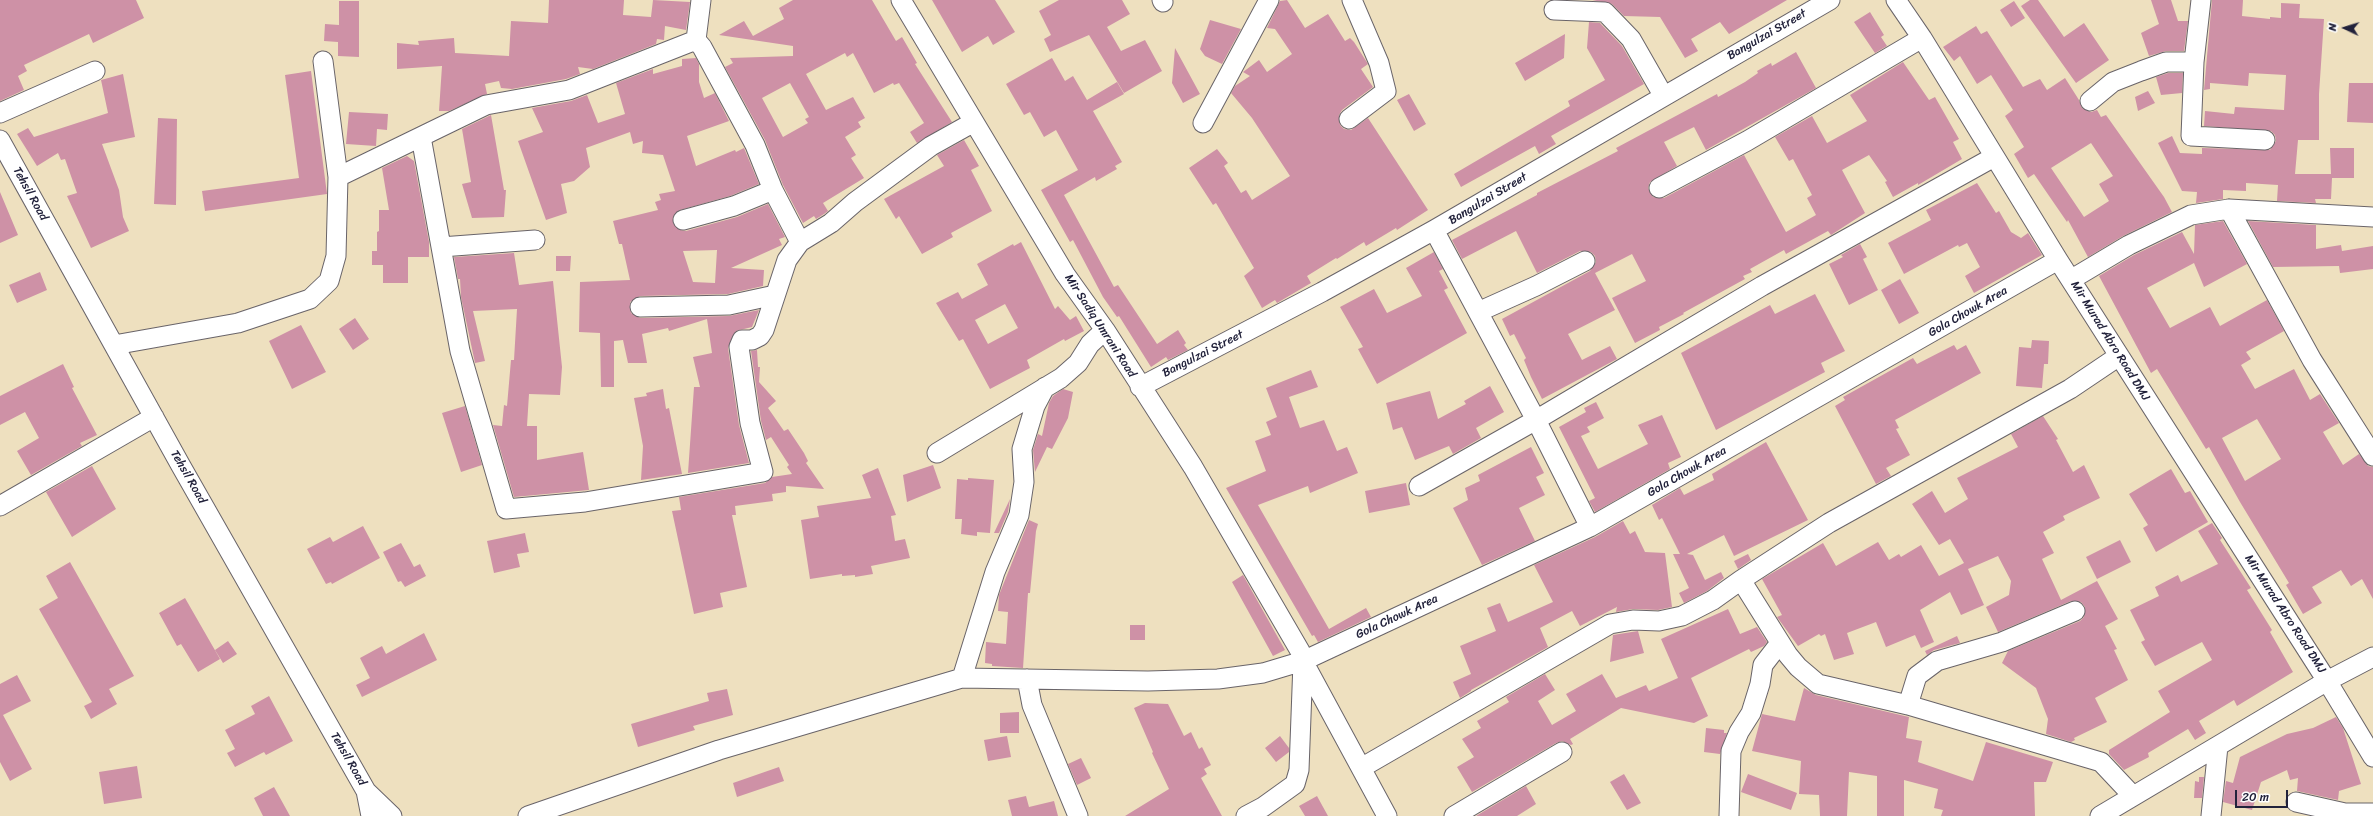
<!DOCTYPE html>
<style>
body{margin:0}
#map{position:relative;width:2373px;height:816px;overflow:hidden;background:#eee0bf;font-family:Sriracha,sans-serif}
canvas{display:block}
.north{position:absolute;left:2325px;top:8px;width:40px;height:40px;-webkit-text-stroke:3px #fff;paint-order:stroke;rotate:274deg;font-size:11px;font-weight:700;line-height:16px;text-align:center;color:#22223b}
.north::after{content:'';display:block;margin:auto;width:14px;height:18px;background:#22223b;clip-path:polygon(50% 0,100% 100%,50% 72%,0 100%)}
.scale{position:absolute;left:2235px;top:790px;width:53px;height:18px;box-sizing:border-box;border:2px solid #22223b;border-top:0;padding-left:5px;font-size:12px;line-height:14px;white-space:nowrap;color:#22223b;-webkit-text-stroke:3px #fff;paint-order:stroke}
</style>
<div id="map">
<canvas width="2373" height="816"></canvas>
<div class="north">N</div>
<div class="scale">20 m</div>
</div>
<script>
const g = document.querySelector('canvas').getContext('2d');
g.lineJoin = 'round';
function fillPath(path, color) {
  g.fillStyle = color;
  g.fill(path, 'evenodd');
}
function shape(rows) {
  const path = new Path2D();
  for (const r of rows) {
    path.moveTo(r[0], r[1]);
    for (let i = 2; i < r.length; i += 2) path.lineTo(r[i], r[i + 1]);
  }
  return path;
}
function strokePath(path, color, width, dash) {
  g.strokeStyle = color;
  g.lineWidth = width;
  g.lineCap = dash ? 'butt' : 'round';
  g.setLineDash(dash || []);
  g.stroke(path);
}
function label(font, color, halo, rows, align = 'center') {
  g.font = font + ' Sriracha,sans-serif';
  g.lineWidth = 3;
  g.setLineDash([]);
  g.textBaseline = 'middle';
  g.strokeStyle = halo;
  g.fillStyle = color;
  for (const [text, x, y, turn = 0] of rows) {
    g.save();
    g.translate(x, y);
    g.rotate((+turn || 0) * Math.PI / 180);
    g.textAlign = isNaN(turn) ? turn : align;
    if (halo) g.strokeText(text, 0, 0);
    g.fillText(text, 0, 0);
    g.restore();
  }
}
fillPath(shape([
 [0,0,136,0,144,18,93,43,89,34,24,65,27,71,18,76,24,90,0,101],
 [549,0,624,0,623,15,651,17,653,0,690,2,686,30,665,26,664,40,657,39,656,44,593,69,578,67,580,74,566,79,512,89,501,88,499,81,485,84,487,94,449,111,439,111,442,66,397,69,397,43,419,45,418,41,454,38,455,53,509,56,511,21,548,23],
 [793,0,872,0,896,41,902,37,917,63,915,64,952,122,917,143,910,132,924,123,899,83,894,85,893,83,874,93,853,53,847,57,845,53,806,74,826,110,853,97,865,118,858,122,861,127,845,137,856,155,851,158,864,178,823,203,828,211,824,214,816,219,814,216,803,223,783,185,765,140,725,67,733,63,730,58,793,56,793,46,719,35,744,21,753,36,784,19,779,8],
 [790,83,809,117,805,119,808,123,783,137,762,98],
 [932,0,995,0,1015,32,993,45,988,36,962,52],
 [1059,0,1122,0,1130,14,1107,27,1121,51,1145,40,1162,71,1124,93,1089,35,1050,52,1044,39,1051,35,1039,11],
 [1287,0,1305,28,1328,14,1345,41,1350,38,1354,42,1368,64,1361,69,1373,87,1342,110,1339,115,1340,125,1344,129,1351,130,1368,118,1428,210,1397,230,1396,228,1366,246,1364,242,1337,259,1336,258,1307,276,1311,283,1277,303,1275,300,1262,308,1244,276,1254,268,1216,203,1213,205,1189,168,1217,149,1228,163,1224,166,1241,193,1246,190,1252,200,1290,176,1252,118,1231,93,1235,86,1250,76,1243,72,1259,60,1267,72,1292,54,1275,29,1267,28,1280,1],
 [1592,0,1787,0,1729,34,1720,22,1691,39,1698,51,1685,58,1660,17,1624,16,1612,4],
 [2030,0,2038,0,2064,37,2084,23,2109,60,2076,83,2021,6],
 [2151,0,2171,0,2178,21,2188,21,2184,51,2166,51,2149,56,2141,33,2159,24],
 [2212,0,2243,0,2242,16,2270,19,2270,17,2281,18,2281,3,2300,4,2299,18,2324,19,2319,94,2319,140,2298,140,2295,174,2331,174,2330,148,2354,148,2354,178,2332,178,2331,199,2315,199,2316,203,2277,201,2278,185,2246,183,2246,191,2223,190,2223,199,2196,203,2197,192,2182,191,2158,143,2172,136,2180,153,2202,154,2202,148,2270,150,2276,141,2275,135,2271,131,2204,126,2205,111,2234,114,2235,107,2284,110,2286,75,2249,73,2248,86,2210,83,2210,89,2204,90],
 [339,1,359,1,359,57,338,56,338,42,324,41,325,24,339,25],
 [2014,1,2025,18,2011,27,2000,10],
 [1870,12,1884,35,1881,37,1887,46,1875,53,1854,22],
 [1210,20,1241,29,1222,64,1205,56,1200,49],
 [1589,22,1600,23,1622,46,1644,84,1551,136,1556,144,1539,154,1535,146,1461,187,1454,174,1570,106,1568,101,1605,80,1587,48],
 [1976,26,1981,34,1987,31,2023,87,2040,79,2047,90,2065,78,2079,100,2082,108,2091,112,2097,110,2101,117,2106,115,2164,197,2172,212,2123,236,2088,257,2068,220,2067,222,2034,174,2028,178,2014,154,2024,147,2005,116,2013,110,1991,75,1977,84,1960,56,1954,61,1943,47],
 [2091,143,2113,176,2099,184,2109,201,2084,217,2051,168],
 [1565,34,1564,58,1525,81,1515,63],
 [1175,48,1200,94,1183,103,1172,83],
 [1796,52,1816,88,1706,150,1694,127,1664,142,1677,166,1650,182,1648,188,1653,197,1664,198,1744,155,1786,232,1816,215,1807,198,1812,195,1793,159,1789,161,1775,137,1812,116,1827,143,1867,121,1850,95,1903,62,1929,100,1935,97,1959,139,1953,142,1962,159,1918,185,1918,183,1893,197,1885,182,1887,181,1869,155,1842,170,1865,213,1831,235,1828,231,1786,254,1784,250,1750,269,1752,272,1743,276,1745,279,1683,313,1684,314,1659,327,1660,330,1635,343,1612,298,1646,281,1632,254,1595,273,1615,310,1568,334,1582,360,1610,346,1617,359,1542,399,1531,377,1524,360,1526,358,1514,334,1510,336,1502,319,1590,271,1596,262,1595,256,1591,252,1580,251,1537,273,1516,231,1462,259,1452,240,1537,195,1537,193,1618,151,1616,148,1717,94,1718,97,1745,82,1758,73,1757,71,1771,63,1772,66],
 [696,58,699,64,699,82,704,98,715,93,729,121,687,136,696,166,735,150,736,152,744,148,759,184,730,196,680,210,673,217,673,223,680,230,686,231,737,217,768,204,785,237,779,239,782,245,731,268,764,270,763,286,728,294,640,296,630,302,631,313,640,318,729,316,759,310,752,327,736,331,728,348,739,425,749,463,688,473,694,387,700,387,693,357,712,353,707,319,669,331,668,328,642,334,647,363,628,363,623,340,614,341,614,387,601,387,600,333,579,332,580,282,630,280,622,244,619,244,613,221,658,210,655,202,661,200,659,194,675,191,663,155,642,153,643,141,633,144,630,132,586,148,590,167,574,181,561,184,567,213,546,220,518,141,543,132,532,108,571,101,587,95,598,123,625,114,616,83,653,69,653,74,682,66,682,59],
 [717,250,715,283,693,282,683,251],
 [1052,58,1065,81,1073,76,1087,100,1117,82,1124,94,1093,111,1122,162,1115,166,1117,169,1096,181,1095,177,1064,195,1114,287,1118,285,1157,344,1178,330,1186,343,1184,345,1188,350,1168,360,1166,357,1151,367,1119,316,1117,317,1103,297,1073,240,1070,242,1041,190,1078,170,1056,130,1044,137,1030,112,1024,115,1006,84],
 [311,71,327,194,205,211,202,191,299,178,285,75],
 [2168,73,2183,73,2182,93,2161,95,2156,77],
 [123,74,135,137,102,144,119,190,123,217,129,231,91,248,67,196,77,193,65,159,61,160,58,153,37,166,17,134,28,128,34,137,108,113,101,80],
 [2349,83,2373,83,2373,123,2347,122],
 [2148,91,2155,103,2138,111,2135,97],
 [1409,94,1426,124,1414,131,1397,100],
 [349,112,388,114,387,130,377,129,376,146,346,144],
 [491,115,504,190,506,190,504,217,472,218,462,184,471,182,462,129],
 [158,118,177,119,176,205,154,204],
 [964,140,979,166,971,170,992,211,951,233,953,237,922,254,899,216,896,219,884,199,944,166,937,155],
 [407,156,414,161,429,242,429,257,408,257,408,283,383,283,383,265,372,265,372,251,377,251,377,232,379,231,379,210,389,210,382,168],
 [1977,183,1996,213,1999,211,2011,232,2021,238,2028,233,2042,255,1974,293,1965,276,1980,267,1967,243,1959,247,1958,245,1904,274,1888,243,1931,220,1926,210],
 [0,192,18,235,0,243],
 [2223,221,2247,264,2204,287,2194,263,2147,288,2170,328,2210,307,2220,326,2267,300,2284,331,2246,352,2251,359,2241,365,2255,389,2294,369,2310,400,2320,394,2339,423,2323,432,2343,465,2359,454,2368,466,2373,467,2373,599,2362,579,2351,586,2341,570,2312,587,2322,603,2303,614,2286,585,2289,583,2240,502,2209,447,2206,449,2157,369,2151,373,2099,276,2134,255,2182,232,2194,254,2195,225],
 [2257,419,2281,459,2245,481,2222,438],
 [2248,221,2316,225,2316,249,2341,245,2342,251,2373,246,2373,269,2340,273,2339,266,2273,267],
 [1021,242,1055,309,1058,306,1070,320,1076,316,1084,331,1065,341,1064,339,1027,360,1030,368,990,389,963,339,959,341,936,303,958,292,962,299,988,285,977,264,1013,244,1014,246],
 [1005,304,1018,328,988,344,975,320],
 [1860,244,1867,257,1863,259,1878,290,1849,305,1829,264,1843,257,1841,255],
 [1434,252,1443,269,1439,271,1448,288,1444,290,1467,333,1377,384,1358,349,1363,347,1340,307,1374,289,1387,313,1422,296,1406,268],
 [514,253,519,285,553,281,562,367,560,395,529,394,527,426,537,426,537,460,583,452,589,490,514,497,493,425,502,426,504,405,507,406,511,360,514,360,517,309,473,311,485,361,475,363,461,297,460,279,458,279,454,257],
 [556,256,571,256,570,271,556,271],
 [40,272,47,290,17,303,9,285],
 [1900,279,1919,313,1899,324,1881,290],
 [1815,294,1845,351,1821,363,1825,372,1716,430,1681,353,1770,305,1775,314],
 [355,318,369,339,353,350,339,329],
 [301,325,326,372,292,389,269,341],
 [2032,340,2049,341,2048,364,2044,364,2042,388,2016,386,2019,347,2031,348],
 [1954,345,1957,350,1966,345,1981,373,1895,420,1899,428,1896,429,1910,455,1886,468,1891,476,1876,484,1835,406,1845,400,1843,397,1913,358,1917,364],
 [757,350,758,367,760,367,759,382,776,401,768,408,784,431,788,429,804,453,808,461,806,463,824,489,786,486,786,492,772,494,773,501,735,506,736,515,732,515,747,587,720,593,723,607,694,614,672,511,681,510,679,497,765,483,772,477,792,474,787,467,789,465,771,437,766,440,761,421,751,351],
 [63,364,74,387,72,388,97,435,80,443,82,446,31,475,17,451,39,438,25,412,0,425,0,396],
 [1311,370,1318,387,1289,397,1300,428,1324,420,1337,451,1347,447,1358,473,1310,493,1308,486,1258,505,1329,629,1366,608,1371,617,1318,642,1314,635,1312,636,1226,488,1266,471,1255,441,1271,435,1266,422,1277,417,1266,388],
 [1490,386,1504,412,1476,428,1481,438,1453,454,1449,446,1415,460,1402,427,1393,430,1386,403,1430,391,1438,419,1466,404,1464,401],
 [663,389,666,409,669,408,682,474,641,480,643,446,634,398,647,396,646,393],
 [1063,389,1073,392,1068,418,1052,449,1047,447,1035,472,1033,450,1038,434,1042,436,1049,403,1053,396],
 [1596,402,1604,418,1587,427,1590,432,1581,436,1598,469,1648,444,1638,425,1662,415,1681,457,1668,463,1670,469,1595,512,1589,501,1595,498,1559,427,1586,412,1584,408],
 [465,406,482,465,461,472,442,413],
 [2043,416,2058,439,2056,440,2073,472,2084,465,2100,498,2063,516,2065,520,2043,532,2054,553,2042,559,2061,600,2097,581,2118,619,2105,626,2117,649,2114,650,2128,680,2095,698,2107,722,2074,738,2075,740,2071,742,2046,734,2048,719,2036,688,2002,663,2008,651,2080,621,2084,617,2085,607,2081,602,2071,601,1998,632,1986,607,2009,595,2011,581,1998,556,1968,569,1984,605,1961,615,1950,592,1920,610,1934,642,1921,648,1915,635,1886,647,1876,622,1847,633,1854,654,1834,660,1825,634,1821,636,1819,634,1798,646,1777,617,1782,615,1762,579,1823,543,1836,566,1878,542,1889,560,1899,554,1901,557,1921,545,1939,576,1964,563,1950,539,1939,545,1912,504,1932,491,1945,513,1968,499,1957,478,2018,447,2011,434],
 [1766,442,1808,520,1734,556,1724,535,1687,554,1693,555,1705,580,1721,572,1724,578,1707,591,1684,603,1679,593,1689,588,1673,554,1680,554,1662,518,1659,520,1652,505,1680,488,1684,495,1714,480,1712,474],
 [1531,447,1544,473,1536,477,1545,495,1519,508,1535,541,1482,565,1453,508,1468,500,1465,488,1480,481,1478,475],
 [933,465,941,488,907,502,903,475],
 [92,466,116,509,72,537,46,492],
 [878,468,896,515,891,516,895,541,905,539,910,558,871,566,873,574,855,577,855,575,842,576,842,574,810,579,801,520,819,517,817,506,871,498,862,475],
 [2171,469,2185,493,2190,491,2208,522,2156,552,2143,528,2148,525,2129,494],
 [968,478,994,480,990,533,977,532,977,536,961,534,962,519,955,519,957,479,968,480],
 [1406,483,1410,505,1369,513,1365,491],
 [1010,499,1008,512,999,533,994,533],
 [1029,520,1038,524,1036,531,1030,593,1028,593,1023,668,992,666,992,664,985,663,986,642,1006,644,1008,612,998,611,999,595],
 [1623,521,1630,534,1635,531,1645,552,1665,553,1672,607,1658,610,1633,609,1616,612,1617,607,1580,626,1572,611,1540,628,1548,647,1471,690,1471,691,1460,698,1453,682,1471,674,1460,646,1496,631,1487,608,1500,603,1508,622,1553,602,1534,565,1595,537],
 [2212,523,2222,538,2220,540,2251,588,2247,590,2272,630,2270,632,2293,672,2237,706,2234,700,2199,721,2206,733,2195,740,2188,729,2148,753,2149,757,2124,770,2109,754,2109,750,2170,712,2158,691,2212,660,2202,642,2155,666,2141,642,2145,640,2130,610,2159,596,2155,587,2178,575,2181,582,2218,564,2198,531],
 [363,526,380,558,332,584,331,582,326,584,307,549,330,537,333,542],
 [525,533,529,552,517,554,520,567,494,573,487,541],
 [2120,540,2131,562,2097,579,2086,557],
 [401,543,414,567,420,564,426,576,405,587,401,581,398,582,383,552],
 [1748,554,1751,560,1738,569,1734,561],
 [70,562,134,676,109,689,117,704,91,719,84,706,92,702,39,609,58,598,46,576],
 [1243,575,1285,650,1273,656,1232,582],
 [185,598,220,659,198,672,181,644,177,646,159,613],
 [1728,609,1740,634,1757,627,1767,642,1764,646,1751,652,1749,649,1691,678,1708,716,1694,723,1621,708,1570,739,1573,744,1571,745,1562,741,1556,743,1472,792,1457,767,1474,757,1462,739,1481,728,1477,721,1509,702,1506,697,1545,674,1555,690,1538,701,1552,725,1576,711,1566,694,1602,674,1616,698,1646,685,1649,691,1678,678,1661,639],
 [1130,625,1145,625,1145,640,1130,640],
 [1638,631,1644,653,1610,662,1613,635],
 [424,633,437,660,362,697,356,685,370,678,360,658,382,646,386,654],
 [1957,636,1960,643,1934,650,1927,655,1925,651],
 [228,641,237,654,223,663,215,650],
 [17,675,31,701,3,715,32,769,10,781,0,762,0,684],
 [1804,688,1816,695,1909,717,1906,738,1922,741,1918,762,1973,781,1986,742,2053,762,2046,782,2034,782,2035,816,1941,816,1943,810,1934,808,1938,789,1904,780,1904,816,1877,816,1877,776,1849,772,1847,816,1820,816,1819,795,1799,794,1801,761,1752,751,1762,714,1795,721],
 [727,689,733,715,693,726,695,730,638,747,631,724,709,701,707,693],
 [269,696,293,741,266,755,264,752,235,767,227,753,235,749,225,730,255,714,251,706],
 [1145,703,1168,704,1184,736,1191,732,1199,749,1202,747,1211,765,1204,769,1207,774,1201,778,1222,816,1125,816,1169,789,1152,753,1153,752,1134,708],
 [1019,712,1019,733,1000,733,1000,713],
 [2336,717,2343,728,2361,784,2339,791,2338,800,2297,791,2298,778,2290,780,2287,770,2261,782,2252,810,2223,802,2226,781,2233,783,2240,757,2287,734,2313,728],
 [1706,728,1724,730,1724,733,1727,733,1720,754,1704,752],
 [1007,736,1011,757,988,761,984,740],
 [1280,736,1289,748,1289,752,1276,762,1265,748],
 [1081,758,1091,778,1077,785,1068,764],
 [137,766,142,798,104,804,99,772],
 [779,767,784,781,737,797,733,783],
 [1624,774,1641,803,1627,810,1610,782],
 [1748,774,1797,793,1791,810,1741,792],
 [2199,777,2204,777,2202,798,2194,798,2195,781,2199,782],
 [1526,786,1536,804,1517,816,1476,816],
 [274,787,290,816,263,816,254,798],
 [1026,796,1029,807,1054,801,1058,816,1012,816,1008,800],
 [1317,796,1328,816,1305,816,1299,806]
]), '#ce91a6');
const street = shape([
 [901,0,1065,274,1105,330,1193,467,1300,651,1303,661,1387,816],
 [1162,0,1163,2],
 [1896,0,1922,38,2058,260,2327,681,2373,757],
 [2201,0,2194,62,2191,136,2265,140],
 [1554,10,1605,12,1631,39,1663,95],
 [696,40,702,47,755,145,773,190,800,242],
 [696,40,701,0],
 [2090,101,2113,82,2141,71,2166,62,2194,62],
 [0,113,95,71],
 [1349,119,1386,91,1379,63,1352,0],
 [1203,123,1269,0],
 [421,137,460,351,506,509,585,502,763,472,750,423,739,347,742,340,752,340,760,336,764,330,787,260,800,242,831,223,855,202,931,146,974,122],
 [0,140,181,466,366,791,371,816],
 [338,177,486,105,569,90,696,40],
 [1659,188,1747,141,1922,38],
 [2229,209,2312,360,2373,456],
 [683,220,734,206,773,190],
 [1434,230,1536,420,1590,527],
 [441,247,535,240],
 [2072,279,2129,245,2191,215,2229,209,2373,217],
 [640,307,729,305,775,295],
 [1478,312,1536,286,1585,261],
 [114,345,238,323,310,299,329,281,336,256,338,177,323,61],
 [2119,356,2070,389,1829,523,1741,580,1788,655,1798,667,1818,684,1908,705,2101,762,2133,796],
 [1140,387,1322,292,1434,230,1830,0],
 [937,453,1061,378,1078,363,1090,344,1105,330],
 [1419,486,1536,420,1762,286,1994,157],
 [0,506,154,417],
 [962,678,995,572,1019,515,1024,482,1022,449,1035,406,1045,387],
 [1027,679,1032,705,1078,816],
 [1908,705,1917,676,1937,661,2002,642,2075,611],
 [1361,768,1610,624,1633,620,1659,621,1682,616,1713,600,1741,580],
 [366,791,392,816],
 [2296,802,2345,813,2373,813],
 [528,816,719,750,962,678,1148,681,1218,679,1263,673,1303,661,1590,527,2058,260],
 [1246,816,1263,807,1295,784,1299,770,1303,662],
 [1454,816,1562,752],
 [1729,816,1731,751,1739,732,1751,713,1760,684,1763,665,1780,643],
 [2100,816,2327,681,2373,657],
 [2211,816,2218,746]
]);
strokePath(street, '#696469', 21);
strokePath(street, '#fff', 19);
label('12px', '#22223b', '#fff', [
 ["Bangulzai Street",1767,35,-30],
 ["Tehsil Road",30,194,61],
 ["Bangulzai Street",1488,199,-31],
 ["Gola Chowk Area",1968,312,-30],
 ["Mir Sadiq Umrani Road",1100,326,57],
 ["Mir Murad Abro Road DMJ",2110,341,58],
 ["Bangulzai Street",1203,354,-27],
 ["Gola Chowk Area",1687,472,-30],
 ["Tehsil Road",188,477,60],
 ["Mir Murad Abro Road DMJ",2285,614,57],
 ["Gola Chowk Area",1397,617,-25],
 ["Tehsil Road",348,759,60]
]);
</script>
